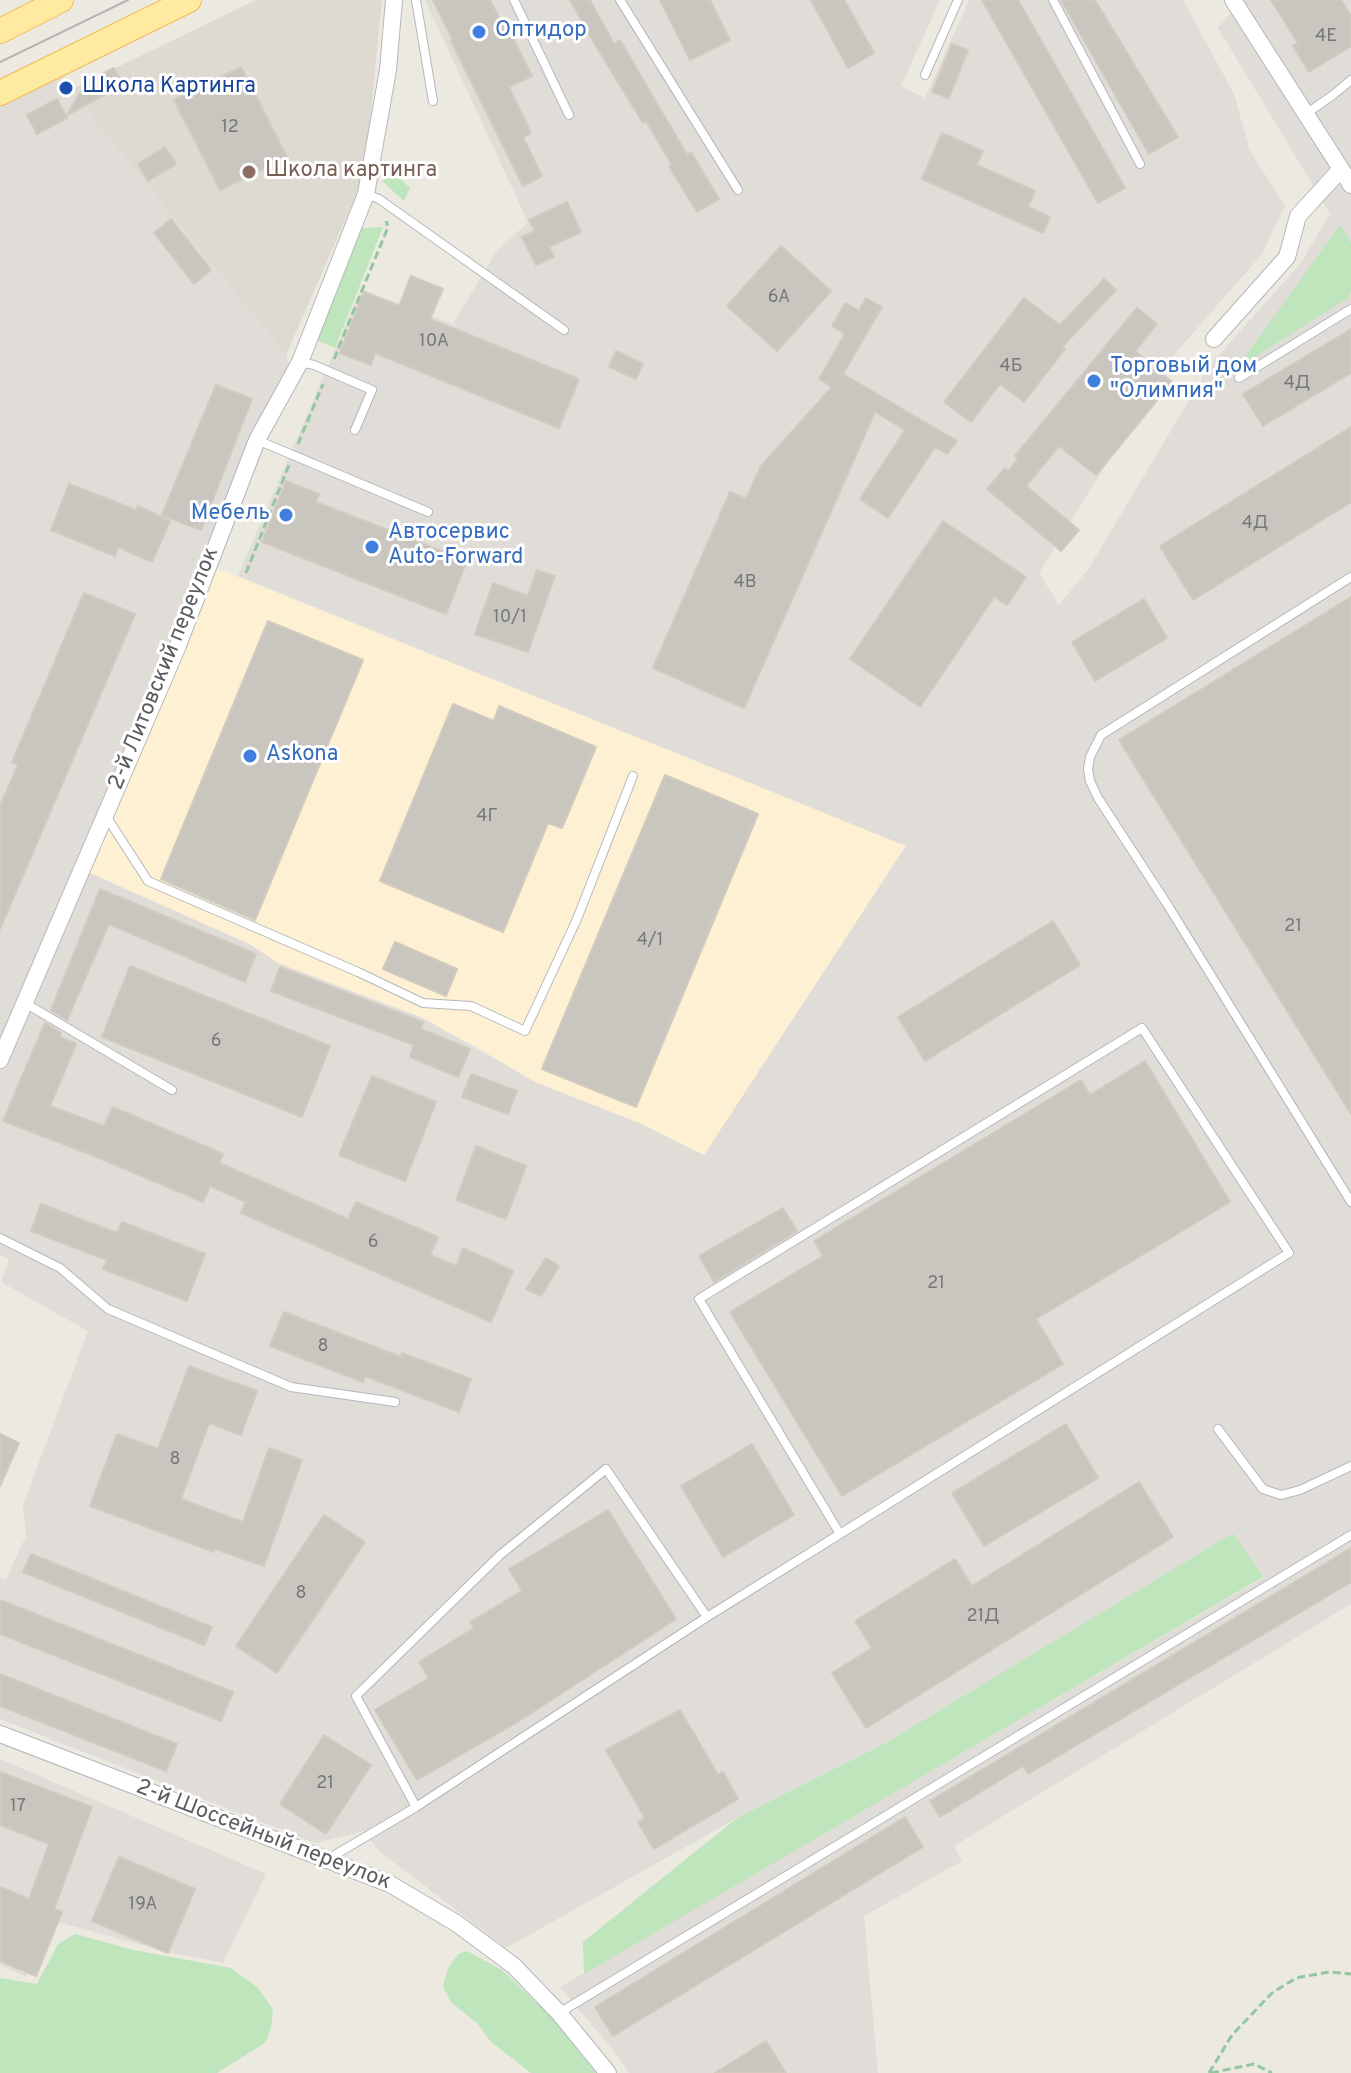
<!DOCTYPE html>
<meta charset="utf-8">
<style>
body{margin:0}
canvas{display:block;background:#ece9e0}
</style>
<canvas width="1351" height="2073"></canvas>
<script>
const g = document.querySelector('canvas').getContext('2d');
g.lineJoin = 'round';
function fillPath(path, color) {
  g.fillStyle = color;
  g.fill(path, 'evenodd');
}
function shape(rows) {
  const path = new Path2D();
  for (const r of rows) {
    path.moveTo(r[0], r[1]);
    for (let i = 2; i < r.length; i += 2) path.lineTo(r[i], r[i + 1]);
  }
  return path;
}
function strokePath(path, color, width, dash) {
  g.strokeStyle = color;
  g.lineWidth = width;
  g.lineCap = dash ? 'butt' : 'round';
  g.setLineDash(dash || []);
  g.stroke(path);
}
function label(font, color, halo, rows, align = 'center') {
  g.font = font + ' Overpass,sans-serif';
  g.lineWidth = 6;
  g.setLineDash([]);
  g.textBaseline = 'middle';
  g.strokeStyle = halo;
  g.fillStyle = color;
  for (const [text, x, y, turn = 0] of rows) {
    g.save();
    g.translate(x, y);
    g.rotate((+turn || 0) * Math.PI / 180);
    g.textAlign = isNaN(turn) ? turn : align;
    if (halo) g.strokeText(text, 0, 0);
    g.fillText(text, 0, 0);
    g.restore();
  }
}
fillPath(shape([
 [213,567,906,845,705,1156,639,1123,535,1082,472,1044,278,963,249,944,90,873]
]), '#fef1d3');
fillPath(shape([
 [425,0,940,0,901,86,925,98,969,0,1183,0,1234,94,1250,151,1285,206,1262,254,1173,356,1039,573,1059,605,1089,568,1210,365,1300,264,1330,214,1218,28,1239,4,1237,0,1351,0,1351,1604,954,1846,962,1861,864,1916,878,2073,629,2073,618,2056,560,1987,1263,1578,1233,1533,884,1744,737,1818,506,1948,379,1851,364,1831,315,1843,0,1719,0,1578,6,1579,26,1536,23,1505,88,1331,1,1282,9,1259,0,1255,0,93,56,66,93,119,286,355,294,377,213,567,90,873,249,944,278,963,423,1018,535,1082,639,1123,704,1155,906,846,238,576,361,289,453,324,496,252,528,222],
 [0,1759,266,1874,223,1963,168,1952,54,1921,26,1977,0,1965]
]), '#e0dcd8');
fillPath(shape([
 [256,0,382,0,367,151,357,193,286,355,93,119,72,89]
]), '#dedad1');
fillPath(shape([
 [387,166,410,188,404,201,383,182],
 [1340,225,1351,243,1351,291,1348,298,1237,368],
 [383,227,335,348,316,340,362,228],
 [1233,1533,1263,1577,584,1974,583,1942,737,1818,884,1744],
 [75,1934,133,1950,231,1968,258,1988,273,2009,271,2028,265,2043,217,2073,0,2073,0,1978,37,1984,58,1944],
 [467,1951,502,1970,552,2018,596,2073,531,2073,490,2041,479,2025,451,2002,443,1986,448,1969,458,1954]
]), '#bee5bb');
const building = shape([
 [433,0,490,0,504,27,507,26,532,76,509,87,531,133,523,137,542,176,523,186,451,41,453,40,433,0],
 [570,0,590,0,614,44,620,40,687,155,691,152,719,199,697,212,669,166,672,165,646,121,643,123,596,46,570,0],
 [660,0,710,0,730,40,690,60,660,0],
 [811,0,844,0,874,53,848,68,811,0],
 [982,0,1018,0,1125,188,1098,203,982,0],
 [1061,0,1095,0,1178,137,1149,154,1061,0],
 [1271,0,1341,0,1351,16,1351,46,1309,72,1293,46,1298,43,1271,0],
 [952,44,968,50,949,98,932,92,952,44],
 [241,67,287,157,220,190,174,100,241,67],
 [114,68,123,85,67,115,86,82,114,68],
 [57,99,67,118,37,134,27,115,57,99],
 [942,133,983,151,977,165,1035,191,1028,207,1050,217,1043,233,922,179,942,133],
 [165,147,176,164,148,181,138,164,165,147],
 [567,202,581,232,549,247,554,257,536,265,522,237,535,231,529,220,567,202],
 [171,219,211,270,194,284,154,233,171,219],
 [781,246,831,291,777,351,727,306,781,246],
 [411,276,443,289,430,319,579,379,559,428,375,353,371,365,340,353,364,292,399,306,411,276],
 [1104,279,1116,290,1062,347,1065,349,1024,402,1000,384,971,422,944,402,1024,298,1060,325,1104,279],
 [866,298,882,307,843,374,957,441,947,454,935,447,888,518,860,499,905,430,875,412,744,708,653,668,730,492,746,499,761,466,832,387,819,379,845,334,832,326,845,303,859,311,866,298],
 [1137,308,1157,324,1135,351,1172,382,1096,475,1059,446,1026,486,1079,530,1061,551,987,489,1005,468,1009,471,1018,458,1015,456,1137,308],
 [1351,329,1351,373,1263,426,1243,394,1351,329],
 [616,351,643,364,636,379,609,367,616,351],
 [216,385,252,399,201,530,162,515,216,385],
 [1351,427,1351,502,1193,600,1160,546,1351,427],
 [286,481,319,494,316,502,467,561,446,614,262,542,286,481],
 [69,484,136,510,138,506,170,521,152,562,118,547,115,556,51,530,69,484],
 [943,521,1026,577,1007,605,994,597,920,707,850,659,943,521],
 [537,570,555,576,528,652,475,634,493,583,528,596,537,570],
 [84,593,135,614,0,929,0,806,18,765,12,762,84,593],
 [1351,597,1351,1114,1119,740,1351,597],
 [1144,599,1167,638,1095,681,1072,642,1144,599],
 [268,621,363,660,255,920,161,879,268,621],
 [453,704,494,721,499,706,596,747,562,828,548,823,503,932,380,881,453,704],
 [665,775,758,814,636,1107,542,1069,665,775],
 [100,889,256,954,245,982,109,924,67,1020,51,1010,100,889],
 [1053,921,1080,965,925,1061,898,1017,1053,921],
 [395,942,457,969,446,996,383,969,395,942],
 [130,966,330,1046,302,1117,102,1037,130,966],
 [280,967,423,1022,421,1029,470,1049,458,1077,410,1057,414,1045,271,991,280,967],
 [45,1023,61,1033,60,1037,76,1044,50,1106,104,1126,113,1107,223,1154,219,1163,348,1219,356,1202,438,1237,430,1255,456,1266,463,1248,513,1271,491,1322,241,1213,246,1202,210,1186,203,1202,92,1155,3,1121,45,1023],
 [1145,1061,1230,1202,1036,1319,1063,1364,842,1496,730,1312,823,1256,814,1241,1081,1080,1090,1095,1145,1061],
 [471,1074,517,1091,508,1114,462,1097,471,1074],
 [372,1076,436,1102,405,1181,339,1155,372,1076],
 [476,1146,526,1166,506,1219,456,1200,476,1146],
 [41,1204,117,1233,122,1222,205,1254,187,1301,103,1269,107,1260,31,1231,41,1204],
 [783,1208,797,1231,714,1282,699,1256,783,1208],
 [546,1258,559,1266,541,1296,526,1289,546,1258],
 [284,1312,401,1357,402,1353,471,1379,459,1412,365,1376,363,1382,270,1346,284,1312],
 [189,1366,257,1391,241,1435,209,1423,181,1499,243,1522,269,1448,302,1460,264,1566,215,1549,214,1552,90,1506,117,1434,158,1449,189,1366],
 [1066,1424,1098,1478,984,1546,952,1493,1066,1424],
 [0,1434,19,1443,0,1486,0,1434],
 [752,1444,794,1515,723,1557,681,1486,752,1444],
 [1139,1482,1173,1537,866,1728,832,1673,872,1648,855,1621,955,1559,972,1586,1139,1482],
 [608,1510,676,1619,519,1721,417,1780,375,1710,429,1678,419,1662,474,1628,470,1622,522,1591,509,1569,608,1510],
 [324,1515,365,1542,277,1673,236,1646,324,1515],
 [1351,1548,1351,1582,1028,1774,1023,1766,940,1817,930,1801,1351,1548],
 [31,1554,212,1627,204,1645,23,1572,31,1554],
 [0,1600,233,1692,221,1721,0,1634,0,1600],
 [0,1674,177,1744,166,1771,0,1706,0,1674],
 [680,1710,718,1775,723,1772,738,1799,654,1849,638,1822,645,1818,606,1750,680,1710],
 [324,1735,371,1765,326,1834,280,1804,324,1735],
 [0,1772,92,1807,54,1909,62,1912,36,1976,0,1961,0,1887,29,1899,49,1844,0,1825,0,1772],
 [905,1817,923,1847,613,2036,595,2007,905,1817],
 [119,1857,195,1889,168,1953,92,1921,119,1857],
 [766,2041,786,2073,715,2073,766,2041]
]);
fillPath(building, '#c9c5bf');
strokePath(building, '#d1cabe', 2);
const lane = shape([
 [416,0,433,101],
 [514,0,569,115],
 [620,0,738,190],
 [1053,0,1140,164],
 [925,75,958,0],
 [1306,114,1333,95,1351,80],
 [366,194,379,199,564,330],
 [300,362,314,365,372,390,355,430],
 [1239,378,1351,309],
 [257,440,428,512],
 [1351,577,1101,735,1090,757,1088,769,1090,781,1098,798,1167,904,1351,1202],
 [106,816,148,881,358,972,423,1003,471,1006,525,1031,577,919,633,776],
 [25,1003,172,1090],
 [0,1238,60,1268,108,1309,291,1387,395,1402],
 [1218,1429,1263,1489,1281,1495,1300,1490,1351,1466],
 [416,1807,356,1696,500,1555,606,1469,707,1617],
 [328,1859,416,1807,707,1617,840,1534,1289,1253,1142,1028,699,1299,840,1534],
 [559,2013,1351,1535]
]);
const street = shape([
 [1341,169,1351,185],
 [1214,339,1287,257,1298,216,1341,169,1233,0],
 [0,1060,177,648,257,440,300,362,366,194,388,70,394,0],
 [0,1734,390,1884,456,1923,514,1966,559,2013,608,2073]
]);
const primary = shape([
 [0,31,61,0],
 [0,93,189,0]
]);
strokePath(lane, '#b3b7bb', 10);
strokePath(street, '#b3b7bb', 18);
strokePath(primary, '#f3bb52', 26);
strokePath(shape([
 [334,359,388,227,386,221],
 [298,444,323,384],
 [246,573,289,465],
 [1209,2073,1232,2035,1272,1993,1296,1978,1329,1972,1351,1974],
 [1211,2073,1254,2064,1272,2073]
]), '#94c69f', 3, [8, 4]);
strokePath(lane, '#fff', 8);
strokePath(street, '#fff', 16);
strokePath(primary, '#ffeaa2', 24);
strokePath(shape([
 [0,62,128,0]
]), '#b2b3b3', 2);
for (const [x, y, r, color] of [
 [479,32,8,"#3f7fe0"],
 [66,88,8,"#1a4fb4"],
 [249,172,8,"#8d6e63"],
 [1094,381,8,"#3f7fe0"],
 [286,515,8,"#3f7fe0"],
 [372,547,8,"#3f7fe0"],
 [250,756,8,"#3f7fe0"]
]) {
  const dot = new Path2D();
  dot.arc(x, y, r, 0, 2 * Math.PI);
  g.fillStyle = color;
  g.fill(dot);
  strokePath(dot, '#fff', 3);
}
label('18px', '#757778', null, [
 ["4Е",1326,37],
 ["12",230,128],
 ["6А",779,298],
 ["10А",434,342],
 ["4Б",1011,367],
 ["4Д",1297,384],
 ["4Д",1255,524],
 ["4В",745,583],
 ["10/1",510,618],
 ["4Г",487,817],
 ["21",1293,927],
 ["4/1",650,941],
 ["6",216,1042],
 ["6",373,1243],
 ["21",936,1284],
 ["8",323,1347],
 ["8",175,1460],
 ["8",301,1594],
 ["21Д",983,1617],
 ["21",325,1784],
 ["17",18,1807],
 ["19А",143,1905]
]);
label('22px', '#366cbe', '#fff', [
 ["Оптидор",495,32],
 ["Торговый дом",1110,368],
 ["\"Олимпия\"",1110,393],
 ["Мебель",270,515,"right"],
 ["Автосервис",388,534],
 ["Auto-Forward",388,559],
 ["Askona",266,756]
], 'left');
label('22px', '#164399', '#fff', [
 ["Школа Картинга",82,88]
], 'left');
label('22px', '#785e54', '#fff', [
 ["Школа картинга",265,172]
], 'left');
label('22px', '#595d61', '#fff', [
 ["2-й Литовский переулок",165,669,-68],
 ["2-й Шоссейный переулок",263,1836,21]
]);
</script>
